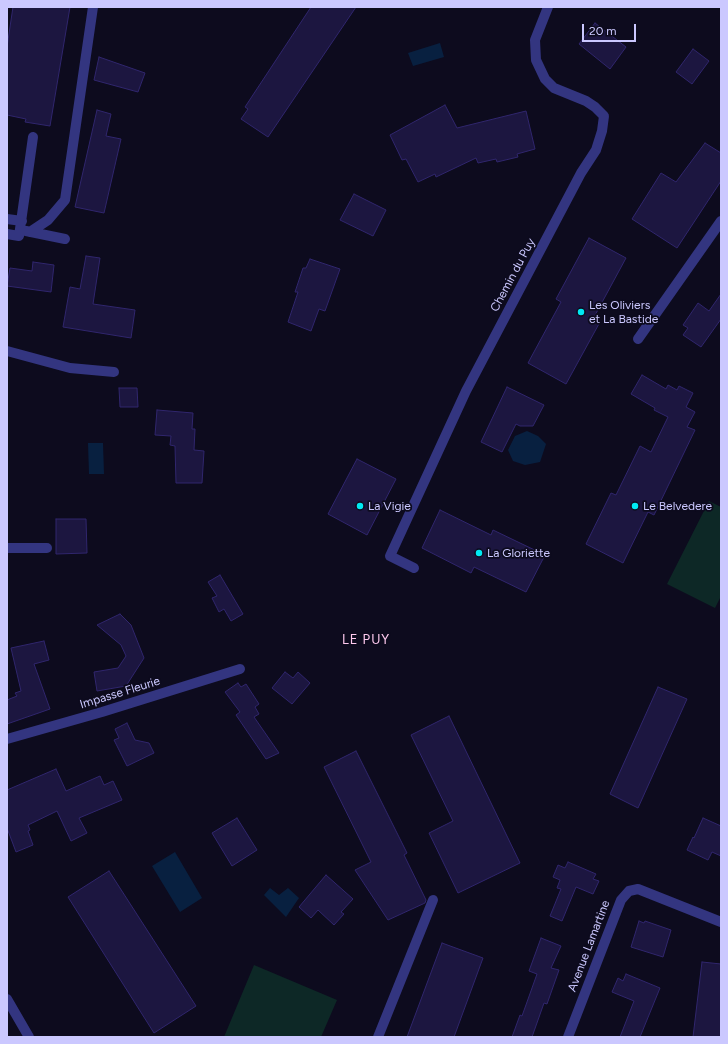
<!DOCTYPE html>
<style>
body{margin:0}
#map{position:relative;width:728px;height:1044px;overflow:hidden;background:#0d0b1e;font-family:Figtree,sans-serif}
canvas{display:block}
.frame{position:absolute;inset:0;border:8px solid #cbc8ff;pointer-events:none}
.scale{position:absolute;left:582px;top:24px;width:54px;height:18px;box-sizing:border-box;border:2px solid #cbc8ff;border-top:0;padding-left:5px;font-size:12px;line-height:14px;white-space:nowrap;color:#cbc8ff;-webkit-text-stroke:3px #0d0b1e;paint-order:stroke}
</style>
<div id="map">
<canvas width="728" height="1044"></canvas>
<div class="frame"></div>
<div class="scale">20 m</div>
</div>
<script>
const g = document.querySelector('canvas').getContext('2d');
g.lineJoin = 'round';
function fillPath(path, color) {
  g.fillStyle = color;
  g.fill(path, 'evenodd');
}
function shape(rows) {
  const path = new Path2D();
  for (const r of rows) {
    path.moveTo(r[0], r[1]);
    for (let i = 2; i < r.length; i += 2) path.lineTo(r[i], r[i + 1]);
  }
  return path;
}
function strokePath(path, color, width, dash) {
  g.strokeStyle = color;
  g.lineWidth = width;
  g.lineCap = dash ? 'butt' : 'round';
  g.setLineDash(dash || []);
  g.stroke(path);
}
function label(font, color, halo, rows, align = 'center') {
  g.font = font + ' Figtree,sans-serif';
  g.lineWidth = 3.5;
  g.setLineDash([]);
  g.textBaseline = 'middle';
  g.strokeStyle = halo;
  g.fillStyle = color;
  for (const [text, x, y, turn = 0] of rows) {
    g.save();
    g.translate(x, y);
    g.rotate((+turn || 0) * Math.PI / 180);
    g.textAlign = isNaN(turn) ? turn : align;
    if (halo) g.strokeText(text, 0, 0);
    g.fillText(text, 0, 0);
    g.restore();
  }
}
fillPath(shape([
 [709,501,721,507,721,596,715,608,667,584],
 [254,965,337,1000,321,1037,224,1037]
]), '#0d2826');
fillPath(shape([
 [440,43,444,57,413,66,408,53],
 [527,431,538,436,546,444,540,462,525,465,513,461,508,450,515,436],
 [88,443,103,443,104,474,89,474],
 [175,852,202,898,180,912,152,866],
 [270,888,279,895,288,888,299,898,286,917,264,895]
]), '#082040');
const building = shape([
 [13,7,70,7,50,126,25,122,26,119,7,115,7,47,13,7],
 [311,7,356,7,268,137,241,119,248,109,245,107,311,7],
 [595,23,626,47,610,69,579,44,595,23],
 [693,49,709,61,692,84,676,72,693,49],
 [99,57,145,73,138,92,94,80,99,57],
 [445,105,457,128,526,111,535,149,517,154,518,157,497,162,496,159,478,163,476,158,436,177,435,174,418,182,406,159,402,160,390,135,445,105],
 [97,110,111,114,106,136,121,139,104,213,75,207,97,110],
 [705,143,721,153,721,181,677,248,632,219,661,173,676,182,705,143],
 [354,194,386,210,373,236,340,220,354,194],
 [589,238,626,258,593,319,600,322,566,384,528,363,561,302,556,299,589,238],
 [86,256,100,258,93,304,135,310,131,338,63,327,70,287,80,289,86,256],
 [310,259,340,269,325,311,319,309,311,331,288,322,298,292,295,292,303,268,306,268,310,259],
 [33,262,54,265,51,292,7,286,10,268,32,271,33,262],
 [721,294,721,319,701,347,683,335,688,328,683,325,698,303,709,311,721,294],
 [642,375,666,389,668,385,677,390,679,386,693,393,686,407,695,412,687,427,695,430,654,515,648,512,623,563,586,544,611,493,616,495,640,446,651,452,668,417,654,410,655,408,631,394,642,375],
 [507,387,544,405,533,426,520,426,516,424,502,452,481,442,507,387],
 [119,388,137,388,138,407,120,407,119,388],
 [157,410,193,413,192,429,195,429,194,450,204,451,202,483,176,483,175,446,170,445,171,436,155,435,157,410],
 [357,459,396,479,367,535,328,514,357,459],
 [440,510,491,535,493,530,545,555,526,592,474,567,471,573,422,548,440,510],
 [56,519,86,519,87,553,56,554,56,519],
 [220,575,243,614,231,621,224,609,219,612,212,598,217,596,208,582,220,575],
 [120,614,131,625,144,658,126,686,97,691,94,672,118,668,126,656,121,645,97,625,120,614],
 [44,641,49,660,34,664,50,709,7,724,7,700,17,696,15,693,21,691,11,648,44,641],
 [285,672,293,678,298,672,310,683,292,704,272,688,285,672],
 [238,683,241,687,246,684,259,704,255,707,259,714,254,717,279,753,266,759,236,715,240,712,225,692,238,683],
 [658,687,687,699,638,808,610,794,658,687],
 [449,716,520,863,458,893,429,833,453,821,411,735,449,716],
 [127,723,135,740,149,743,154,753,127,766,114,740,119,738,115,729,127,723],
 [356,751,407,853,404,855,426,900,425,903,388,920,355,870,371,862,324,767,356,751],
 [56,769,66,791,100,776,104,785,113,781,122,800,79,818,87,833,71,841,57,811,28,825,30,830,28,831,33,845,16,852,7,828,7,790,56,769],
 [237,818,257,850,232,866,212,833,237,818],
 [703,818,721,826,721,856,712,852,708,860,687,850,693,837,694,838,703,818],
 [568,862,596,874,593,879,599,881,593,894,576,887,562,921,550,916,561,889,557,888,560,880,553,877,558,865,565,868,568,862],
 [109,871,196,1006,154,1033,68,897,109,871],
 [326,875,353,899,341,912,344,914,334,925,318,910,311,918,299,907,326,875],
 [639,921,644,923,645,921,671,930,663,957,631,947,639,921],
 [541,938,561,946,551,968,559,970,547,1004,544,1003,532,1037,512,1037,520,1015,522,1016,537,974,529,971,541,938],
 [442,943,483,958,454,1037,407,1037,442,943],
 [702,962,721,964,721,1037,693,1037,702,962],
 [626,974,660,988,640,1037,620,1037,634,1001,612,992,618,978,623,981,626,974]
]);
fillPath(building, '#1c1640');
strokePath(building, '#30266d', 1);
strokePath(shape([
 [7,219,22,221],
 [26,231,65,239],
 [30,232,48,220,65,200,93,7],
 [7,234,19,236,33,137],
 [638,339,721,221],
 [7,351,70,368,114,372],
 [7,548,47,548],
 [414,568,390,556,466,391,581,173,596,150,602,131,604,116,595,107,586,101,554,88,545,79,536,60,535,40,548,7],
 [7,739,102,712,240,669],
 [7,999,29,1037],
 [378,1037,433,900],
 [568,1037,621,900,629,891,638,889,721,922]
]), '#333580', 10);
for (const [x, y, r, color] of [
 [581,312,4,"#00e9f3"],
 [360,506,4,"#00e9f3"],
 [635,506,4,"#00e9f3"],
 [479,553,4,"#00e9f3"]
]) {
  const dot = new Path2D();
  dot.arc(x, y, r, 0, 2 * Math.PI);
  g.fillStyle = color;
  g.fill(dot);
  strokePath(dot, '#0d0b1e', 1.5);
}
label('12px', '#cbc8ff', '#0d0b1e', [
 ["Chemin du Puy",513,275,-62],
 ["Impasse Fleurie",120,693,-17],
 ["Avenue Lamartine",589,946,-69]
]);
label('12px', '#cbc8ff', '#0d0b1e', [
 ["Les Oliviers",589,305],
 ["et La Bastide",589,319],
 ["La Vigie",368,506],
 ["Le Belvedere",643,506],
 ["La Gloriette",487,553]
], 'left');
g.letterSpacing = '1px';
label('13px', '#ffcaef', '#0d0b1e', [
 ["LE PUY",366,640]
]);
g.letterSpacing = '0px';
</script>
